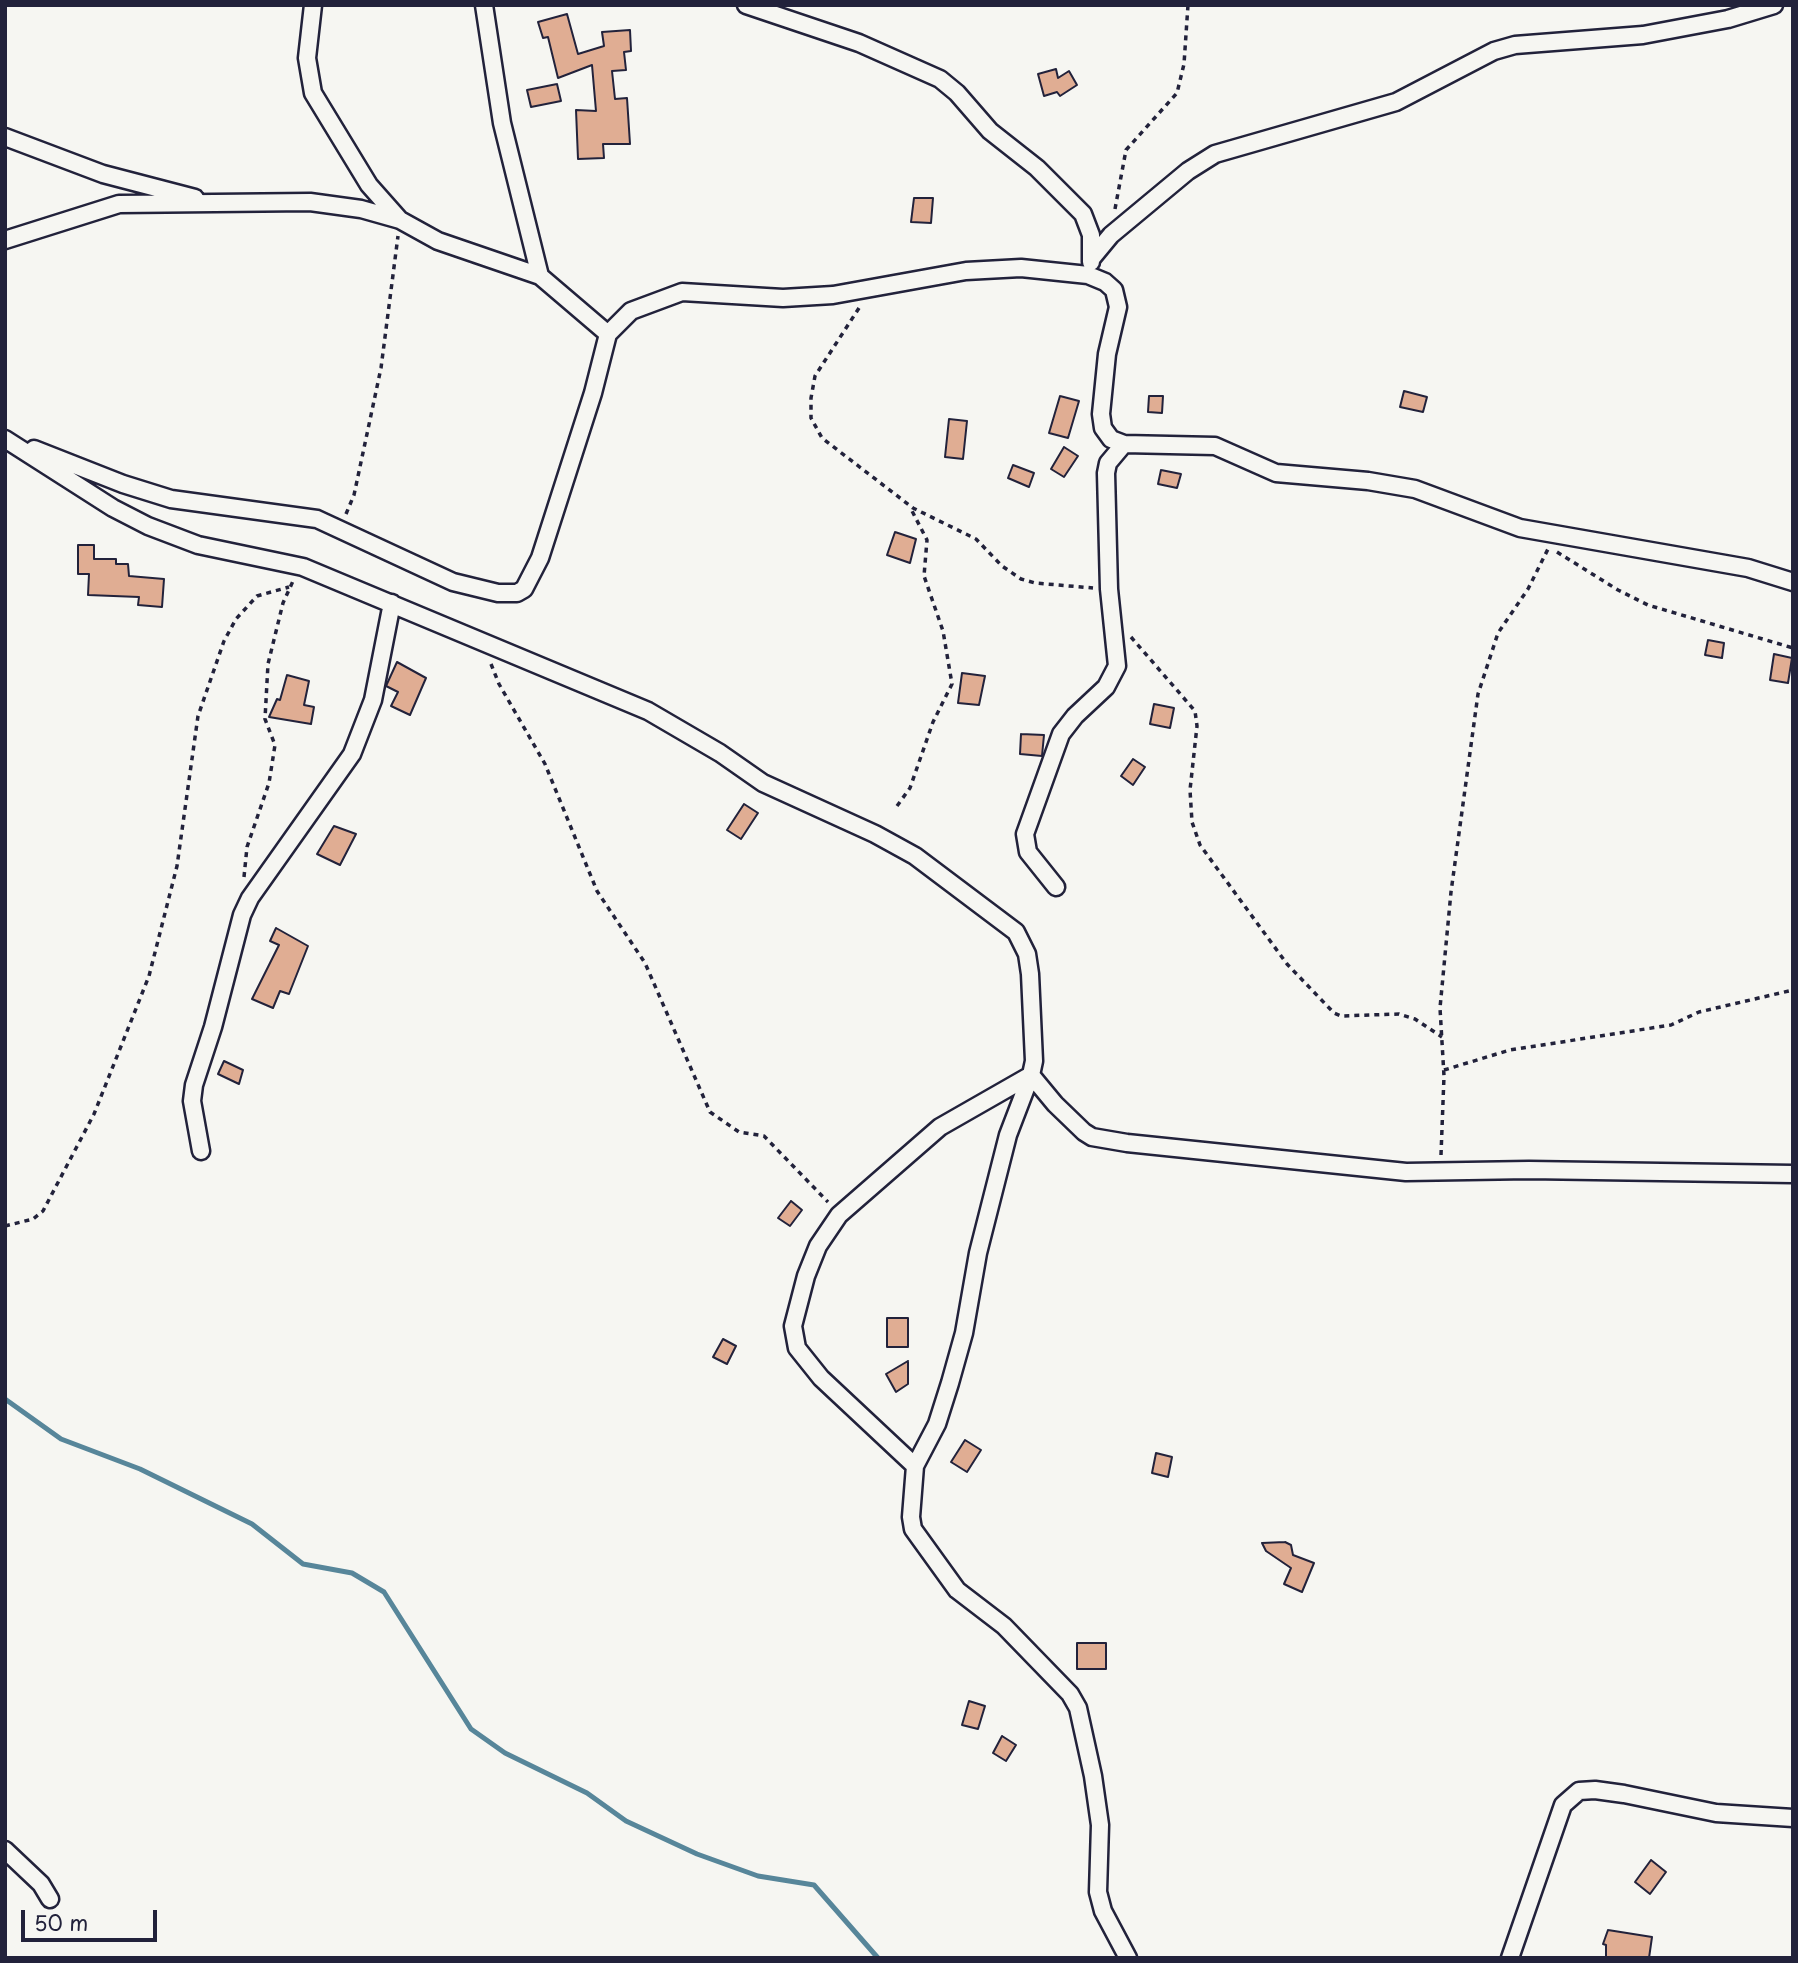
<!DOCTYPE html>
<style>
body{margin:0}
#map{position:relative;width:1798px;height:1963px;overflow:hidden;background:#f6f6f2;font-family:"Playpen Sans",sans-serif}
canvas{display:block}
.frame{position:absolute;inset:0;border:7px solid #22223b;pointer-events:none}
.scale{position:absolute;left:21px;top:1910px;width:136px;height:32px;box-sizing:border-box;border:4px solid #22223b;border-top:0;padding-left:9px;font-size:21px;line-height:24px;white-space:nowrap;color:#22223b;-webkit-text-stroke:5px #f6f6f2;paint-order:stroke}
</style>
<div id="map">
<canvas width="1798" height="1963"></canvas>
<div class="frame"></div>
<div class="scale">50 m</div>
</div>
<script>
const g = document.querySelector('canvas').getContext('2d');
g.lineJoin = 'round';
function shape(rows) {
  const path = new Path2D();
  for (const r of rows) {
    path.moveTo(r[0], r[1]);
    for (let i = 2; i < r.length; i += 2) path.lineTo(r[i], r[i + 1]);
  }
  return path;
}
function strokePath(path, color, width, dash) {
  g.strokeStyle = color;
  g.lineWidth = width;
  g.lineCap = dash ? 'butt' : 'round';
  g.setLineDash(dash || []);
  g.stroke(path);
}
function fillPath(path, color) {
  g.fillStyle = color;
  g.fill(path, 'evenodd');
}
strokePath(shape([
 [5,1399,61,1439,140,1469,252,1524,303,1564,352,1573,384,1592,471,1729,505,1753,587,1793,626,1821,697,1854,758,1876,814,1885,878,1958]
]), '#57869a', 5);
const building = shape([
 [567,14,578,54,604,46,602,32,630,30,631,51,624,52,626,70,612,71,615,99,627,98,630,144,603,144,604,158,578,159,576,110,596,111,592,65,558,78,548,37,543,38,538,22,567,14],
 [1056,69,1058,78,1069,71,1077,85,1060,96,1057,92,1044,96,1038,74,1056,69],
 [557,84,561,101,531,107,527,90,557,84],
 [914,198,933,198,931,223,911,222,914,198],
 [1404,391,1427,397,1423,412,1400,407,1404,391],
 [1060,396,1079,401,1068,438,1049,433,1060,396],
 [1149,396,1163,396,1162,413,1148,412,1149,396],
 [949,419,967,421,963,459,945,457,949,419],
 [1064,447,1078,456,1064,477,1051,469,1064,447],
 [1013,465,1034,473,1029,487,1008,478,1013,465],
 [1161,470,1181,474,1177,488,1158,484,1161,470],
 [895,532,916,539,910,563,887,555,895,532],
 [78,545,94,545,94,559,116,559,116,564,128,564,129,576,164,579,162,607,138,605,139,597,88,595,89,574,78,574,78,545],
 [1708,640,1724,643,1722,658,1705,655,1708,640],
 [1774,654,1792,658,1788,683,1770,680,1774,654],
 [397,662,426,678,410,715,391,706,398,692,386,686,397,662],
 [962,673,985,676,979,705,958,703,962,673],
 [287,675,309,681,304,705,314,707,311,724,269,717,277,699,280,700,287,675],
 [1154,704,1174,708,1170,728,1150,724,1154,704],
 [1021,734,1044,735,1042,756,1020,754,1021,734],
 [1133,759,1145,767,1133,785,1121,776,1133,759],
 [744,804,758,813,741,839,727,830,744,804],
 [334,826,356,834,340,865,317,854,334,826],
 [276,928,308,946,289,994,280,991,273,1008,252,999,279,945,270,941,276,928],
 [224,1061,243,1070,239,1084,218,1074,224,1061],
 [791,1201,802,1210,790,1226,778,1218,791,1201],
 [887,1318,908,1318,908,1347,887,1347,887,1318],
 [723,1339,736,1346,727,1364,713,1357,723,1339],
 [908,1361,908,1384,896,1392,886,1374,908,1361],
 [965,1440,981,1450,967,1472,951,1462,965,1440],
 [1156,1453,1172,1457,1168,1477,1152,1473,1156,1453],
 [1285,1542,1291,1545,1293,1555,1314,1563,1302,1592,1284,1584,1291,1568,1266,1551,1262,1543,1285,1542],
 [1077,1643,1106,1643,1106,1669,1077,1669,1077,1643],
 [969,1701,985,1706,978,1729,962,1725,969,1701],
 [1002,1736,1016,1745,1006,1761,993,1753,1002,1736],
 [1651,1860,1666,1872,1650,1894,1635,1882,1651,1860],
 [1608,1930,1652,1937,1649,1958,1606,1958,1606,1945,1603,1944,1608,1930]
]);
fillPath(building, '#e0ad93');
strokePath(building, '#22223b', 2);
const street = shape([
 [313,5,307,58,313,93,369,185,400,220],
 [484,5,502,123,540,276],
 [746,5,859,43,940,79,957,93,990,131,1037,168,1083,214,1091,235,1091,262],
 [5,137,103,174,195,198],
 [5,240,119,204,310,202,361,209,400,220,438,241,540,276,608,334],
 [1092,258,1111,235,1188,171,1215,154,1396,102,1494,51,1515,45,1643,35,1728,19,1774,5],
 [5,439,113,508,148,526,198,545,303,567,648,711,720,753,763,783,875,834,915,856,1016,932,1027,954,1030,974,1034,1061,1031,1075,1008,1135,978,1253,964,1333,950,1383,937,1424,915,1466,911,1517,913,1529,957,1590,1004,1626,1070,1694,1078,1708,1093,1776,1100,1825,1098,1892,1103,1911,1128,1958],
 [34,449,123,484,171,499,317,519,453,582,498,593,517,593,524,589,540,558,593,393,608,334,631,311,682,292,783,298,833,295,966,271,1021,268,1088,275,1105,282,1114,290,1118,307,1107,354,1101,414,1103,428,1111,439,1124,444,1215,446,1276,473,1368,481,1415,489,1520,528,1748,568,1793,582],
 [1056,887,1028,852,1025,834,1061,734,1075,716,1106,687,1117,666,1109,589,1106,473,1108,463,1124,444],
 [201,1151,192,1101,194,1085,213,1027,242,915,250,898,352,754,373,700,392,603],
 [915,1466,821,1378,797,1348,793,1326,806,1276,818,1246,839,1215,940,1127,1031,1075,1055,1104,1084,1132,1092,1137,1127,1143,1406,1172,1529,1170,1793,1174],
 [5,1850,41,1884,50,1899],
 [1510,1958,1563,1805,1579,1791,1595,1790,1624,1794,1716,1813,1793,1818]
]);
strokePath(street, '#22223b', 21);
strokePath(shape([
 [1115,209,1126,150,1177,93,1184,64,1188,5],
 [859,308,815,376,811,398,811,418,822,438,913,508,976,539,1002,566,1021,579,1035,583,1093,588],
 [346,514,354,495,381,368,398,236],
 [1557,552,1618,590,1648,605,1793,648],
 [1131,637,1195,711,1197,726,1190,790,1192,822,1200,845,1287,964,1334,1013,1341,1016,1399,1014,1415,1019,1442,1037],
 [491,664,499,684,545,764,597,891,645,963,710,1112,739,1132,764,1136,828,1202],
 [897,806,910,788,933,722,952,684,943,631,924,576,927,540,910,507],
 [244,877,247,847,269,783,275,745,265,719,268,664,283,603,293,581],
 [1444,1070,1510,1050,1671,1025,1699,1012,1793,990],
 [1441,1155,1444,1076,1440,1008,1451,892,1478,694,1498,633,1528,589,1548,549],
 [5,1226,33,1219,43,1211,94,1114,149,976,177,866,198,716,224,641,236,619,257,596,289,587]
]), '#22223b', 3.5, [5, 5]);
strokePath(street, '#f6f6f2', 16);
</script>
